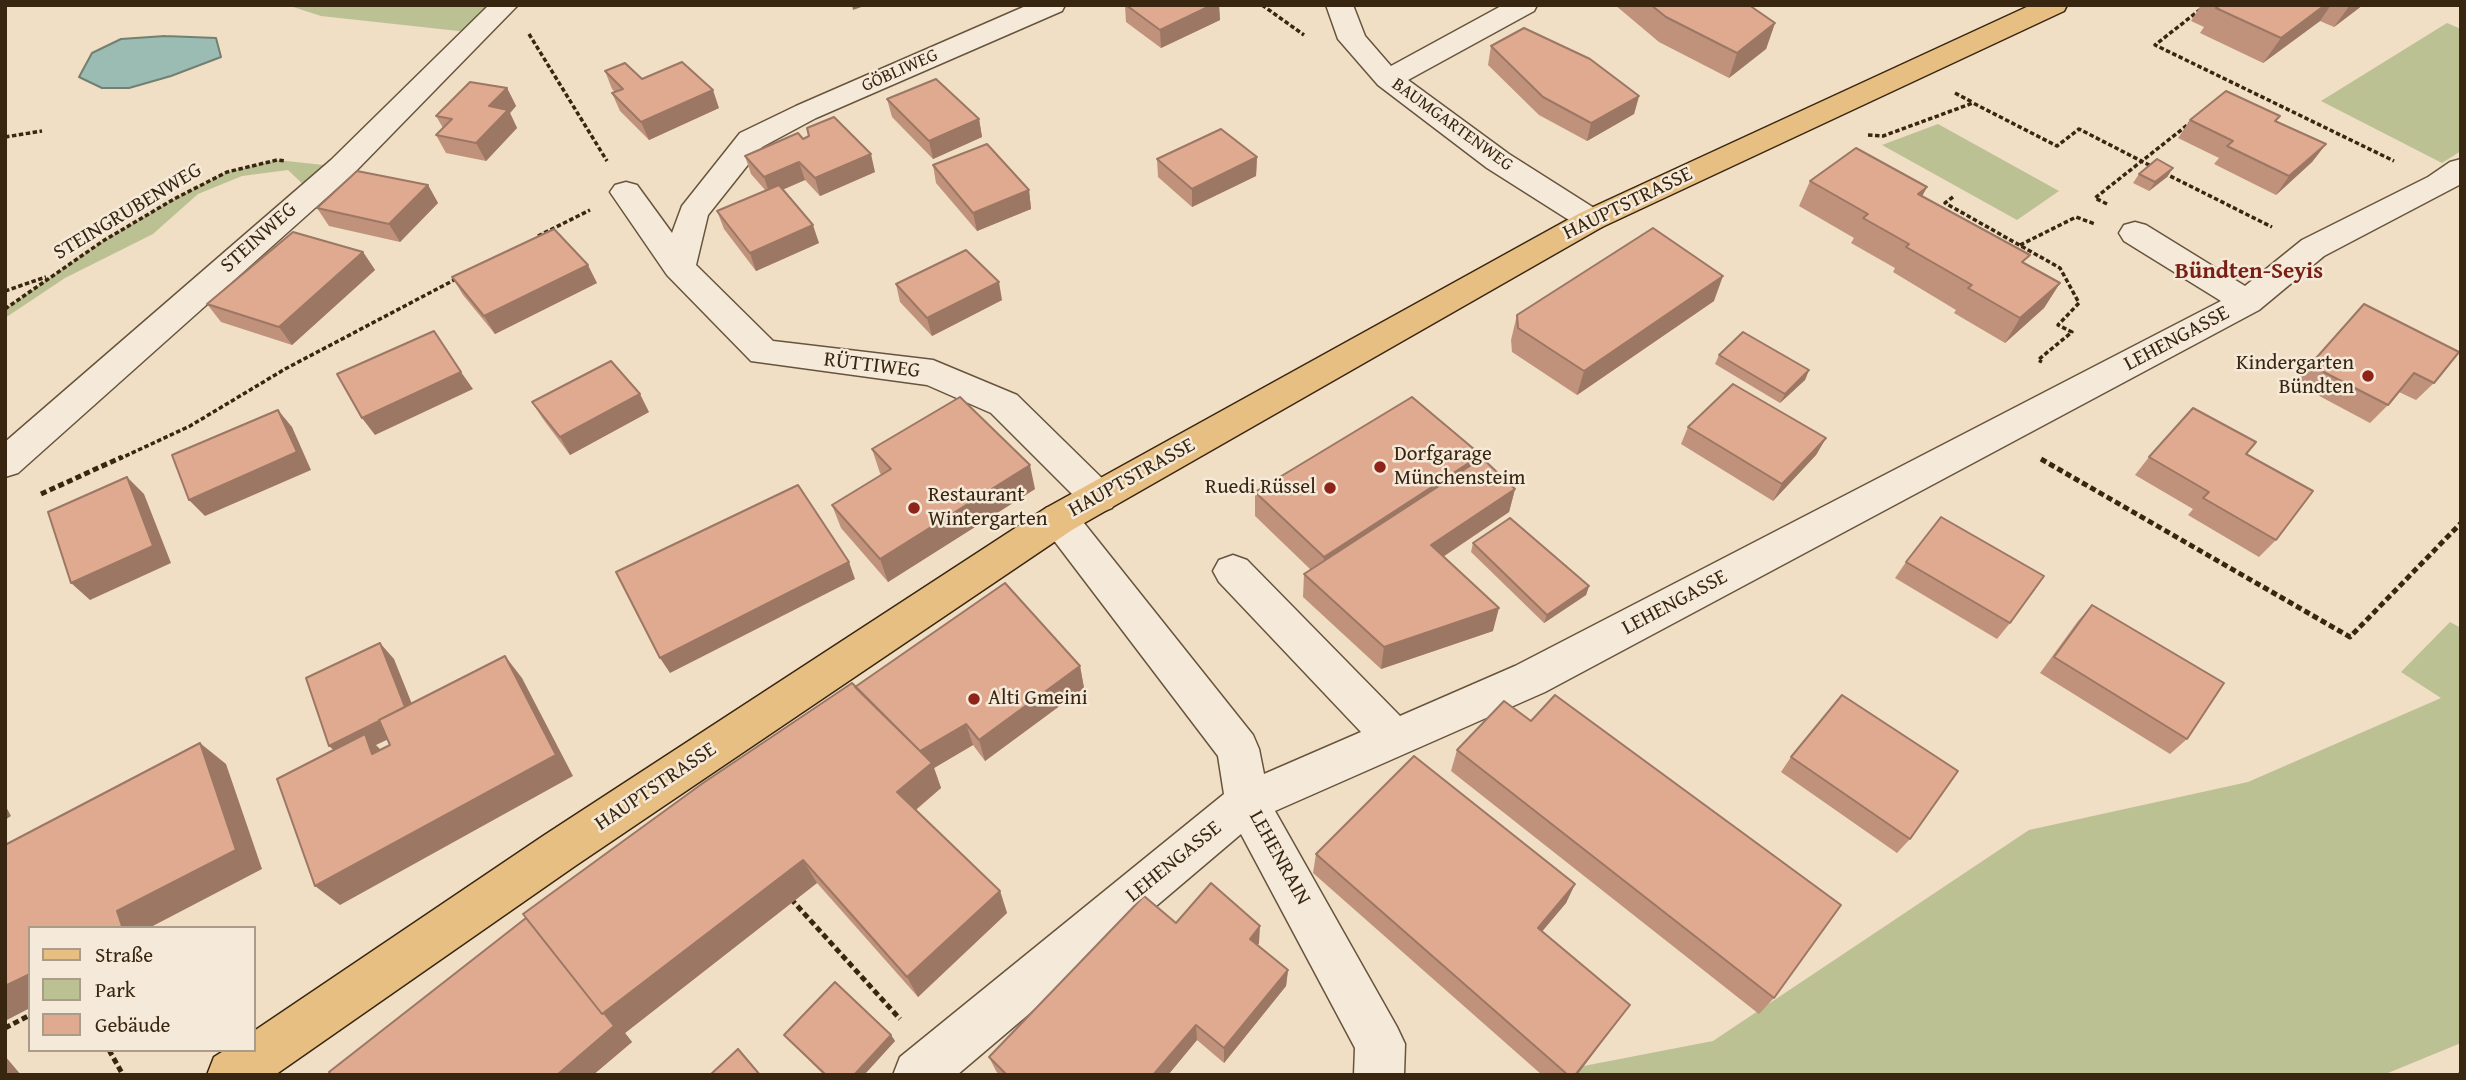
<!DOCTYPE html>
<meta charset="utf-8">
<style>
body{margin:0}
#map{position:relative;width:2466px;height:1080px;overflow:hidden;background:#f0dec5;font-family:"Gentium Book Plus",serif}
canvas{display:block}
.frame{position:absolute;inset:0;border:7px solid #392610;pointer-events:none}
.legend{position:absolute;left:28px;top:926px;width:228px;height:126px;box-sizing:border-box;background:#f5ead9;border:2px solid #aa9c89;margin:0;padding:9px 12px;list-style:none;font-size:21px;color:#392610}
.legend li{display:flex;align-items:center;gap:14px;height:35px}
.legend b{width:35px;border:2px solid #aa9c89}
</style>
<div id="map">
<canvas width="2466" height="1080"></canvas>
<div class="frame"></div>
<ul class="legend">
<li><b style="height:9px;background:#e8bf82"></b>Straße</li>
<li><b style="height:19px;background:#bcc193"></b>Park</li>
<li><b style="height:19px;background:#dfaa8f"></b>Gebäude</li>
</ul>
</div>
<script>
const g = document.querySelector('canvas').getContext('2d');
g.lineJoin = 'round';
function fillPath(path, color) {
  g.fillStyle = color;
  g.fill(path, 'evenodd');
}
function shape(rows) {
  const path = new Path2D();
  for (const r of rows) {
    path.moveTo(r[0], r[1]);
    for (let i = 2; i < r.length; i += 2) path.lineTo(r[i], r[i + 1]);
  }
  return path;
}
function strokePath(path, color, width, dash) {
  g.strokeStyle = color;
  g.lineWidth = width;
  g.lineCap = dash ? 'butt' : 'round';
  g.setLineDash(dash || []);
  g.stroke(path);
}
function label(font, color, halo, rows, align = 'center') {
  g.font = font + ' "Gentium Book Plus",serif';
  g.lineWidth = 5;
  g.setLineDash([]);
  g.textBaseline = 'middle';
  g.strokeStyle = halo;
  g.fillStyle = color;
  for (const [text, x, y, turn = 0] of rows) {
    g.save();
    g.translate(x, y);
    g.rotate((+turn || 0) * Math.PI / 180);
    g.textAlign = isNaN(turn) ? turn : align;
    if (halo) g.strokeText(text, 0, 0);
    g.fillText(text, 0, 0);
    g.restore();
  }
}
fillPath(shape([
 [287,5,505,5,477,33,321,16],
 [2447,23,2461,29,2461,151,2442,163,2321,101],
 [1938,124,2059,191,2017,220,1882,145],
 [277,160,342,167,311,192,288,170,242,176,198,194,153,234,65,278,5,318,5,309,103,241,174,199,227,172],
 [2450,622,2461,628,2461,1043,2383,1075,1537,1075,1713,1041,2029,830,2248,782,2441,698,2401,672]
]), '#bcc193');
const water = shape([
 [165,36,216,38,221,57,171,76,129,88,102,88,79,77,92,53,121,39,165,36]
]);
fillPath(water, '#9abcb2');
strokePath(water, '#738071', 2);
const minor = shape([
 [489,5,518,5,353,174,18,473,5,477,5,442,331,160,489,5],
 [1028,5,1065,5,1062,11,816,118,762,147,708,215,696,265,773,341,933,360,1017,395,1112,488,1118,498,1112,508,1099,513,1086,508,991,413,927,385,751,361,667,275,610,192,615,185,626,182,637,185,672,233,682,206,740,133,796,106,1028,5],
 [1326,5,1353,5,1365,36,1391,66,1503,5,1537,5,1534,11,1408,80,1509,154,1602,213,1607,220,1602,227,1591,230,1580,227,1487,168,1378,85,1338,39,1326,5],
 [2461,159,2461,184,2324,256,2259,310,1545,692,1275,811,1397,1027,1405,1044,1404,1075,1354,1075,1355,1048,1241,834,957,1075,893,1075,900,1057,1224,794,1218,756,1046,530,1040,519,1046,508,1059,504,1072,508,1253,735,1259,749,1264,774,1361,732,1219,582,1213,571,1219,560,1233,555,1247,560,1400,716,1515,666,2221,301,2124,241,2119,233,2124,225,2135,222,2146,225,2245,286,2302,240,2428,177,2450,162,2461,159]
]);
const major = shape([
 [2031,5,2067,5,2064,11,1602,227,1072,530,575,866,275,1075,207,1075,214,1057,225,1050,254,1050,254,1031,543,836,1046,508,1580,213,2031,5]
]);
strokePath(minor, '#67543d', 3);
strokePath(major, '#392610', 3);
strokePath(shape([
 [1262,5,1304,35],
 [2206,5,2155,45,2394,161],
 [529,34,607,161],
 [1955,93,1972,102],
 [1868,135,1883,136,1973,103,2057,146,2079,129,2153,167],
 [5,137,42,131],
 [2164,173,2272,227],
 [1953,197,1945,203,2060,268,2079,303,2058,325,2072,332,2038,360,2042,362],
 [2107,204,2095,198,2190,123],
 [538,236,590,210],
 [2020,245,2076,217,2095,224],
 [5,291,46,277],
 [5,309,103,241,174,199,227,172,277,160,285,161],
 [119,459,190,426,285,369,456,279]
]), '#392610', 3.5, [4.5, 2.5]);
strokePath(shape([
 [2041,459,2350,637,2461,523],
 [41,494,122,457],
 [791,899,900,1019],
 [5,1028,30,1015],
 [109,1050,123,1075]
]), '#392610', 5, [6, 3.5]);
fillPath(minor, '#f5ead9');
fillPath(major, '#e8bf82');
strokePath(shape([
 [2455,1075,2461,1073]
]), '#392610', 2);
fillPath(shape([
 [1125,5,1219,5,1220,20,1161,48,1126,22],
 [1615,5,1749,5,1775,23,1766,49,1729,78,1659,42],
 [2201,5,2363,5,2334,27,2320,21,2263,63,2200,33,2204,27,2191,21],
 [1491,46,1639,96,1634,114,1587,141,1539,115,1488,65],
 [605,71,642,79,719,108,649,140,620,111,612,93,615,92,612,89],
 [507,88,516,106,510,113,517,128,486,161,446,153,436,135,443,128,436,116],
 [887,99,979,119,982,137,933,159,892,117],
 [2280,116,2276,121,2326,144,2312,162,2276,195,2214,164,2219,158,2178,138,2190,120],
 [803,139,875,172,820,196,805,180,782,190,819,243,756,271,724,229,717,211,766,191,751,174,745,156],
 [1257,157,1256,176,1192,207,1158,177,1157,159],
 [933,165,1029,190,1031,209,977,231,936,183],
 [2173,168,2167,177,2149,191,2133,183,2139,174],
 [1810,181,1927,187,1922,196,2025,264,2060,283,2044,308,2005,343,1954,313,1956,310,1893,272,1895,268,1851,243,1854,238,1799,206],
 [428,185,438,203,400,242,329,226,317,208],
 [363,252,375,270,292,345,221,322,207,304],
 [452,277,597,283,495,334,463,295],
 [896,284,1002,300,932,336,900,302],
 [1714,301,1577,395,1512,352,1511,340,1517,315],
 [2364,304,2434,383,2416,400,2399,392,2388,405,2370,423,2295,383],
 [1719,355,1809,370,1805,380,1780,403,1715,364],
 [532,402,649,412,570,455,543,419],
 [1688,427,1826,438,1816,455,1773,501,1681,444],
 [872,449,1035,489,888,582,841,528,832,505,882,475,880,473],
 [2246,454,2276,540,2259,557,2188,515,2193,509,2135,475,2149,457],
 [1481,455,1480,460,1515,489,1509,512,1443,557,1493,631,1381,669,1303,597,1304,574,1311,570,1255,516,1255,492],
 [1473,543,1589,586,1586,595,1544,623,1471,552],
 [1906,562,2010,623,1997,639,1895,578],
 [2092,605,2187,739,2170,754,2040,673,2078,621],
 [1080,666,1084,688,985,761,973,745,934,768,941,788,916,810,1000,891,1007,913,918,997,817,883,625,1033,632,1042,593,1075,855,687],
 [1457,750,1774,998,1759,1014,1451,771],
 [1791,757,1910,839,1897,853,1781,772],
 [1316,854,1575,884,1566,903,1542,931,1630,1005,1577,1075,1542,1075,1313,873],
 [1176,923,1259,943,1258,945,1288,970,1286,986,1224,1063,1197,1040,1168,1075,999,1075,996,1071,989,1057],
 [784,1035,891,1035,895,1041,864,1075,824,1075]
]), '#c0927b');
fillPath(shape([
 [852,5,867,5,853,10],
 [1212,5,1219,5,1220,20,1161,48,1160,30],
 [2325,5,2331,5,2320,21,2263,63,2281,38],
 [2350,5,2363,5,2334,27],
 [1775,23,1766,49,1729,78,1737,53],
 [507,88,516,106,510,113,517,128,486,161,476,143,489,106],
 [713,90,719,108,649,140,641,122],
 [1639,96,1634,114,1587,141,1591,123],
 [979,119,982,137,933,159,929,141],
 [2326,144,2312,162,2276,195,2289,176],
 [871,154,875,172,820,196,815,178],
 [1257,157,1256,176,1192,207,1192,189],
 [799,162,805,180,770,195,764,177],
 [2173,168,2167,177,2149,191,2155,182],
 [428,185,438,203,400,242,389,224],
 [1927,187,1914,212,1918,194],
 [1029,190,1031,209,977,231,973,213],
 [813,225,819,243,756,271,750,253],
 [363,252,375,270,292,345,279,327],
 [588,265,597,283,495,334,484,316],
 [1723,276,1714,301,1577,395,1584,371],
 [999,282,1002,300,932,336,927,318],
 [2060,283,2044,308,2005,343,2020,318],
 [1809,370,1805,380,1780,403,1785,394],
 [461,372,473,389,375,435,362,418],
 [640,394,649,412,570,455,560,437],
 [278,410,292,427,311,470,205,516,189,500],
 [1826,438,1816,455,1773,501,1782,484],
 [1481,455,1475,479,1322,580,1324,557],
 [1030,465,1035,489,888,582,880,559],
 [127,477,144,494,171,563,90,600,71,583],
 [1515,489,1509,512,1426,568,1431,545],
 [849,562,855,579,670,673,660,658],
 [1589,586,1586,595,1544,623,1547,615],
 [1499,608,1493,631,1381,669,1384,647],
 [380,643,394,659,420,724,376,745,386,755,346,761,329,746],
 [505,656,522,678,573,776,340,905,315,886],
 [1080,666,1084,688,985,761,979,740],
 [966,724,973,745,934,768,941,788,908,816,897,792,919,752],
 [200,743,226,764,262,869,149,928,119,928,117,911],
 [5,805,11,816,5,820],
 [803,860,817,883,625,1033,632,1042,593,1075,557,1075,602,1014],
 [1575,884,1566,903,1530,946,1538,928],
 [1000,891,1007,913,918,997,907,977],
 [1260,926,1259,943,1249,956,1250,939],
 [1288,970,1286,986,1224,1063,1224,1048],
 [30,974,30,1008,5,1021,5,986],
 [1630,1005,1577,1075,1575,1075],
 [1196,1025,1197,1040,1168,1075,1153,1075],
 [891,1035,895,1041,864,1075,854,1075],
 [5,1056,21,1075,5,1075]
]), '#9c7764');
const building = shape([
 [1126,5,1212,5,1160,30,1126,5],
 [1651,5,1749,5,1775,23,1737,53,1666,17,1651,5],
 [2220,5,2325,5,2281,38,2216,8,2220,5],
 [1524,28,1590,59,1639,96,1591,123,1543,97,1491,46,1524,28],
 [682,62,713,90,641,122,612,93,623,89,605,71,625,63,642,79,682,62],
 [936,79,979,119,929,141,887,99,936,79],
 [470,82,507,88,489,106,508,110,476,143,436,135,452,119,436,116,470,82],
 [2226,91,2280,116,2275,121,2326,144,2289,176,2227,146,2233,141,2190,120,2226,91],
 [834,117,871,154,815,178,799,162,764,177,745,156,798,133,803,139,809,136,807,128,834,117],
 [1221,129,1257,157,1192,189,1157,159,1221,129],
 [987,144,1029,190,973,213,933,165,987,144],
 [1856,148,1927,187,1918,194,2030,255,2022,262,2060,283,2020,318,1968,288,1972,285,1906,247,1909,244,1863,218,1868,214,1810,181,1856,148],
 [2157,159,2173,168,2155,182,2139,174,2157,159],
 [357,171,428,185,389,224,317,208,357,171],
 [779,185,813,225,750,253,717,211,779,185],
 [1653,228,1723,276,1584,371,1518,328,1517,315,1653,228],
 [554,229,588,265,484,316,452,277,554,229],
 [293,232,363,252,279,327,207,304,293,232],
 [966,250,999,282,927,318,896,284,966,250],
 [2364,304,2459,352,2434,383,2414,373,2388,405,2310,365,2364,304],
 [434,331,461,372,362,418,337,374,434,331],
 [1743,332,1809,370,1785,394,1719,355,1743,332],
 [611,361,640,394,560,437,532,402,611,361],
 [1733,384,1826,438,1782,484,1688,427,1733,384],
 [960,397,1030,465,880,559,832,505,891,469,872,449,960,397],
 [1412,397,1481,455,1324,557,1255,492,1412,397],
 [2193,408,2256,442,2246,454,2313,491,2276,540,2203,498,2209,492,2149,457,2193,408],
 [278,410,297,452,189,500,172,455,278,410],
 [1482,458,1515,489,1431,545,1499,608,1384,647,1304,574,1482,458],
 [127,477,153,546,71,583,48,512,127,477],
 [798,485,849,562,660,658,616,572,798,485],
 [1941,517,2044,576,2010,623,1906,562,1941,517],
 [1510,518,1589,586,1547,615,1473,543,1510,518],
 [1005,583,1080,666,979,740,966,724,920,751,855,687,1005,583],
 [2092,605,2224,683,2187,739,2054,657,2092,605],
 [380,643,405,707,379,720,379,721,329,746,306,678,380,643],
 [505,656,556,755,315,886,277,779,365,734,372,754,390,745,379,720,505,656],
 [852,683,932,763,897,792,1000,891,907,977,803,860,602,1014,523,914,703,783,852,683],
 [1555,695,1841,905,1774,998,1457,750,1504,701,1531,721,1555,695],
 [1842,695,1958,771,1910,839,1791,757,1842,695],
 [200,743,236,850,117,911,122,926,119,928,30,928,30,974,5,986,5,845,200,743],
 [1414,756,1575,884,1538,928,1630,1005,1575,1075,1568,1075,1316,854,1414,756],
 [1211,883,1260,926,1250,939,1288,970,1224,1048,1196,1025,1153,1075,1007,1075,989,1057,1144,896,1176,923,1211,883],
 [526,918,602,1014,604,1013,614,1026,557,1075,331,1075,329,1072,526,918],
 [835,982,891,1035,854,1075,826,1075,784,1035,835,982],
 [738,1049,760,1075,710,1075,738,1049]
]);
fillPath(building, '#dfaa8f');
strokePath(building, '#9c7764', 2);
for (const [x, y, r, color] of [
 [2368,376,7,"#8f2418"],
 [1380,467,7,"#8f2418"],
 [1330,488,7,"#8f2418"],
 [914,508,7,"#8f2418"],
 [974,699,7,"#8f2418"]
]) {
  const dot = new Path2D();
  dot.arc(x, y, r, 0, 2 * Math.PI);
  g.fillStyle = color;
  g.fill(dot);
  strokePath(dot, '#f5ead9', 2.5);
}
label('18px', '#392610', '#f5ead9', [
 ["GÖBLIWEG",900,71,-24],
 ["BAUMGARTENWEG",1452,125,36]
]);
label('21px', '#392610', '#f5ead9', [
 ["HAUPTSTRASSE",1628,204,-26],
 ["STEINGRUBENWEG",128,212,-31],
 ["STEINWEG",259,238,-42],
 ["LEHENGASSE",2177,339,-28],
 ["RÜTTIWEG",872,366,7],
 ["HAUPTSTRASSE",1132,478,-29],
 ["LEHENGASSE",1675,603,-28],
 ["HAUPTSTRASSE",656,787,-34],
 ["LEHENRAIN",1279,858,61],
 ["LEHENGASSE",1174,862,-39]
]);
label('21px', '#392610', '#f5ead9', [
 ["Kindergarten",2354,364,"right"],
 ["Bündten",2354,388,"right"],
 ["Dorfgarage",1394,455],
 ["Münchensteim",1394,479],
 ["Ruedi Rüssel",1316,488,"right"],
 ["Restaurant",928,496],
 ["Wintergarten",928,520],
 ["Alti Gmeini",988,699]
], 'left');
label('bold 23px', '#7a1f14', '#f5ead9', [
 ["Bündten-Seyis",2249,272]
]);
</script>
